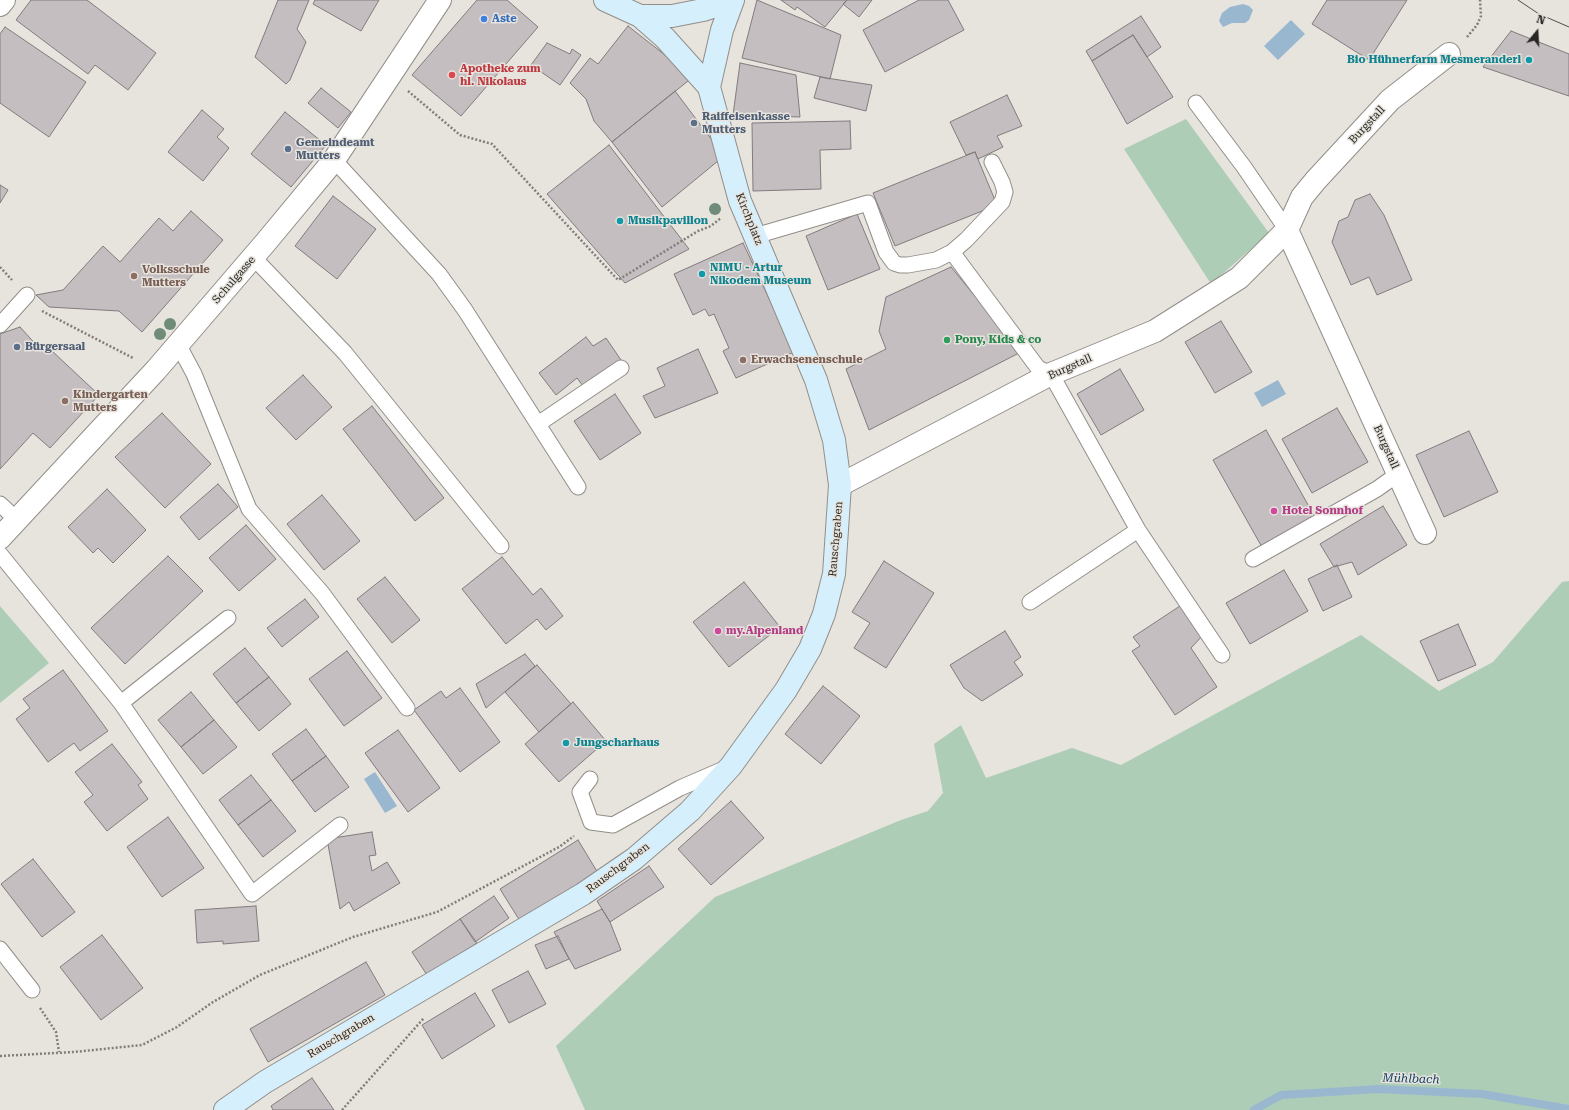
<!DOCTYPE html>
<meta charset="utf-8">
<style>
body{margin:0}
#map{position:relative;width:1569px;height:1110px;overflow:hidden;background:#e7e3dd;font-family:"Roboto Serif",serif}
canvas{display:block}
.north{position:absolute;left:1517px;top:12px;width:40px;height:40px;-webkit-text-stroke:3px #e7e3dd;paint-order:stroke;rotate:18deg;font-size:11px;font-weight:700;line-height:16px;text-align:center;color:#282724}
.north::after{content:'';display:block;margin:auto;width:14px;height:18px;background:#282724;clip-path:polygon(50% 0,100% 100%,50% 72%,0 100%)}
</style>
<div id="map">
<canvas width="1569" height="1110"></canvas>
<div class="north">N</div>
</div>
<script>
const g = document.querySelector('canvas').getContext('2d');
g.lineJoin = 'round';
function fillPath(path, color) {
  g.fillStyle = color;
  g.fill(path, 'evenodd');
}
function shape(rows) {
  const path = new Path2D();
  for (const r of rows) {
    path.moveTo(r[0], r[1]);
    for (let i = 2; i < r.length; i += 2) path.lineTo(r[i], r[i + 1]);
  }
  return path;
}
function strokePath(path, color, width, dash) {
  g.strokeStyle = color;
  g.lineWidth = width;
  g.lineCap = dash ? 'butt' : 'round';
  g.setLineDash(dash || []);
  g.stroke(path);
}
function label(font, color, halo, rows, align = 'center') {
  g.font = font + ' "Roboto Serif",serif';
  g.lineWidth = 3;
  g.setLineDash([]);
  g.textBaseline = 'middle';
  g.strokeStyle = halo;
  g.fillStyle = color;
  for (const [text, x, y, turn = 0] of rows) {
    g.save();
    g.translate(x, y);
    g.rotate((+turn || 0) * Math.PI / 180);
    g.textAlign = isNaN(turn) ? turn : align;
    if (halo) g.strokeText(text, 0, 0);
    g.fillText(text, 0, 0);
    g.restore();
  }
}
fillPath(shape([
 [1186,119,1269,233,1211,284,1124,149],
 [1569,581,1569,1110,585,1110,556,1046,715,897,901,820,928,811,943,793,934,744,961,725,986,778,1072,748,1121,765,1361,635,1439,691,1493,662,1562,582],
 [0,606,49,663,0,703]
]), '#aecdb7');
fillPath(shape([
 [1243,4,1249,6,1253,10,1249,20,1245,23,1232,23,1223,27,1219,21,1222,13,1230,7],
 [1291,20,1305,34,1278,60,1264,46],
 [1278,380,1286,394,1262,407,1254,393],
 [375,772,397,806,385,813,364,779]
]), '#9ab7d0');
strokePath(shape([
 [1254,1110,1281,1095,1378,1089,1482,1094,1569,1109]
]), '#9ab7d0', 8);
const building = shape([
 [31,0,87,0,156,53,128,90,95,65,88,74,16,20,31,0],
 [278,0,309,0,297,29,306,42,290,80,286,84,255,57,278,0],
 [315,0,379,0,361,31,313,4,315,0],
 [477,0,507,0,538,27,461,116,412,75,477,0],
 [757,0,841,35,830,79,742,58,757,0],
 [781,0,847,0,825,27,797,7,795,10,781,0],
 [847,0,872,0,859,17,843,4,847,0],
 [919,0,948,0,964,30,885,72,863,30,919,0],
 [1327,0,1407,0,1369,60,1312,24,1327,0],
 [1141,16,1161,47,1147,57,1133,35,1092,61,1086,51,1141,16],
 [628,26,693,77,612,142,594,121,586,99,570,83,590,58,598,64,628,26],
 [5,27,86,82,49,137,0,103,0,34,5,27],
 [1511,31,1569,54,1569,96,1483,67,1511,31],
 [1133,35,1173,97,1127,124,1092,61,1133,35],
 [547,43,570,54,572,49,581,55,560,85,531,65,547,43],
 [740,63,796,75,800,117,733,115,740,63],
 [820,77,872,85,866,111,814,98,820,77],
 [321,88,351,112,338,128,308,103,321,88],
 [675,91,724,156,662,207,612,142,675,91],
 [1007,95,1022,126,997,136,1003,147,978,159,975,152,966,155,950,122,1007,95],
 [202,110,224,129,217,137,229,148,203,181,168,152,202,110],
 [285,112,326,145,291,187,251,154,285,112],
 [850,121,851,149,820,150,821,189,753,191,752,123,850,121],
 [609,145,689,249,625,283,547,194,609,145],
 [975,152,997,205,895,246,873,193,975,152],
 [0,185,8,190,0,203,0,185],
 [1370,194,1384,215,1412,280,1377,295,1369,277,1351,285,1332,242,1339,221,1348,217,1355,200,1370,194],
 [333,196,376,229,337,279,295,246,333,196],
 [191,211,223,240,142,332,119,311,49,307,36,295,63,290,103,246,120,262,159,218,173,231,191,211],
 [857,214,880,269,828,290,806,236,857,214],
 [743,243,794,352,736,378,723,351,729,348,714,314,709,316,705,309,693,315,674,274,743,243],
 [951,267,1021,352,869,430,846,369,886,349,879,331,886,297,951,267],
 [1221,321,1252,372,1215,393,1185,342,1221,321],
 [20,327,40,349,52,351,99,395,50,448,33,433,0,469,0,334,20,327],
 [586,337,593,346,606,338,621,360,583,386,577,378,556,395,539,373,586,337],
 [698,349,718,393,655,418,643,396,665,386,657,368,698,349],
 [1120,369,1144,410,1101,435,1077,394,1120,369],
 [303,375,332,407,296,440,266,408,303,375],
 [615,394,641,433,600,460,574,421,615,394],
 [372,406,444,498,415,521,343,429,372,406],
 [1337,408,1368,462,1312,493,1282,439,1337,408],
 [162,413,211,464,165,508,115,457,162,413],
 [1266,430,1316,519,1263,549,1213,460,1266,430],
 [1469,431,1498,492,1444,517,1416,455,1469,431],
 [218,484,238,507,199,540,180,517,218,484],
 [107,489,146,530,113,563,98,548,93,553,68,527,107,489],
 [322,495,360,541,324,570,287,524,322,495],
 [1383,506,1407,545,1358,575,1352,562,1334,567,1320,544,1383,506],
 [246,525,276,559,239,591,209,558,246,525],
 [168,556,203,591,125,664,91,628,168,556],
 [502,557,533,595,541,588,563,616,546,630,537,619,506,644,462,589,502,557],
 [884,561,934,593,886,668,854,648,870,623,852,612,884,561],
 [1337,565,1352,597,1323,611,1308,579,1337,565],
 [1284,570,1308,611,1250,644,1226,603,1284,570],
 [385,577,420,620,392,643,357,599,385,577],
 [744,582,780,627,729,667,693,622,744,582],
 [305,599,319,617,282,647,267,628,305,599],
 [1183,604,1203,635,1191,648,1217,687,1175,715,1132,651,1140,646,1133,637,1183,604],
 [1458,624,1476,665,1438,681,1420,641,1458,624],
 [1005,631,1021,657,1014,662,1023,675,982,701,964,688,950,665,1005,631],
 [245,648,269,677,236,703,213,674,245,648],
 [347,651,382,698,344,726,309,679,347,651],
 [525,654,535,666,486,708,476,684,525,654],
 [537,665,571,704,539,732,505,692,537,665],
 [63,670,108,731,80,751,74,743,48,762,16,719,30,708,23,699,63,670],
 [269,677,291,704,259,731,236,703,269,677],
 [823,686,860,716,821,764,785,734,823,686],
 [460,688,500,742,460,772,414,710,441,691,446,698,460,688],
 [191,692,214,720,181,747,158,720,191,692],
 [573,702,606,741,559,782,525,744,573,702],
 [214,720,237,747,203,774,181,747,214,720],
 [306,729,326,756,292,781,272,754,306,729],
 [398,730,440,788,408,812,365,753,398,730],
 [112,744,142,782,138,785,148,799,107,831,84,802,93,795,75,772,112,744],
 [326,756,349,787,315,812,292,781,326,756],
 [251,775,271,800,238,825,219,800,251,775],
 [271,800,296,831,263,857,238,825,271,800],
 [731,801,764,838,711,885,678,849,731,801],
 [168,817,204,868,162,897,127,847,168,817],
 [372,832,376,855,369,856,372,871,387,862,400,883,354,911,349,902,340,909,327,839,372,832],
 [578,840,598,873,520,921,500,889,578,840],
 [33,859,75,912,42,937,1,884,33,859],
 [649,866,664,887,610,922,597,901,649,866],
 [494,896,509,918,475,942,460,919,494,896],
 [256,906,259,941,223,944,223,941,197,943,195,910,256,906],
 [602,909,610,922,621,950,575,969,554,932,602,909],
 [460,919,477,943,427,975,412,952,460,919],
 [102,935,143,988,101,1020,60,967,102,935],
 [558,936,569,959,546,969,535,945,558,936],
 [366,962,385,995,268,1062,250,1029,366,962],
 [528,971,546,1004,509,1023,492,990,528,971],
 [475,993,495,1026,442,1059,422,1025,475,993],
 [312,1078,334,1110,273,1110,271,1106,312,1078]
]);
fillPath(building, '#c5bec1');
strokePath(building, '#827b7e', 1);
const lane = shape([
 [1196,103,1244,167,1287,230],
 [334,160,439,274,465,310,578,487],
 [755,236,868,203,886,252,894,263,900,265,908,265,936,260,952,252,966,240,1002,202,1005,192,1002,182,992,162],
 [952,252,1038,368,1051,374,1138,530,1222,655],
 [253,257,345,353,501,546],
 [0,325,27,295],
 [178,344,194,374,249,509,322,593,407,708],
 [538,424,621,368],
 [0,504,17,520],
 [0,554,121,703,252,894,340,825],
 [1253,559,1377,489,1398,474],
 [1030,602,1138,530],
 [121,703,228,618],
 [590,779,580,792,591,822,613,825,680,788,724,769],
 [0,949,32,990]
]);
const street = shape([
 [0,5,4,0],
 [1287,230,1425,533],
 [840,485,1051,374,1155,331,1239,278,1287,230,1302,197,1316,180,1390,100,1449,54],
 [0,538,156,370,266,242,334,160,440,0]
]);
const secondary = shape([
 [605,0,640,16,665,38,709,87],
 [640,16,672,16,703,10,733,0],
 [225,1110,265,1082,583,894,634,859,690,811,731,766,786,690,810,649,824,614,834,574,840,485,834,440,816,380,740,201,709,87,722,30,733,0]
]);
strokePath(lane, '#928e89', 17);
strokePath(street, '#928e89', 24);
strokePath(secondary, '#928e89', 24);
strokePath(shape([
 [1467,37,1477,25,1481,16,1480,0],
 [408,91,460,135,492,144,618,280,698,231,711,226,721,218],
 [0,267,12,280],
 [42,311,133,358],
 [40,1008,56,1032,59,1052],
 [0,1056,74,1052,142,1045,177,1027,213,1002,260,975,353,937,437,912,559,847,574,836],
 [342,1110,424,1018]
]), '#817e7a', 2.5, [2, 2]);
strokePath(lane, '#fff', 15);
strokePath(street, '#fff', 22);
strokePath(secondary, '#d6effd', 22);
strokePath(shape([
 [1518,0,1539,14,1569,27]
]), '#4e4d49', 1);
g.fillStyle = '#708c79';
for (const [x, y] of [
 [715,209],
 [170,324],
 [160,334]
]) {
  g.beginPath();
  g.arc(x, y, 6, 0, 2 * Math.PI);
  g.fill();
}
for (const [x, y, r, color] of [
 [484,19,4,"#3f7fe0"],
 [1529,60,4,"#0f9aa8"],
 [452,75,4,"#e0444e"],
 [694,123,4,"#5c6f8a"],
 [288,149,4,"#5c6f8a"],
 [620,221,4,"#0f9aa8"],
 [702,274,4,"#0f9aa8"],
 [134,276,4,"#8d6e63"],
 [947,340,4,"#2e9e5b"],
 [17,347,4,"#5c6f8a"],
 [743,360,4,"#8d6e63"],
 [65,401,4,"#8d6e63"],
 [1274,511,4,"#d1479c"],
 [718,631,4,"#d1479c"],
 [566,743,4,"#0f9aa8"]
]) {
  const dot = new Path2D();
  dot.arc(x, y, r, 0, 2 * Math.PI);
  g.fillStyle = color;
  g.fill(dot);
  strokePath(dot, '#e7e3dd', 1.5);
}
label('bold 11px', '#366cbe', '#e7e3dd', [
 ["Aste",492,19]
], 'left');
label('bold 11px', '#0d838f', '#e7e3dd', [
 ["Bio Hühnerfarm Mesmeranderl",1521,60,"right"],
 ["Musikpavillon",628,221],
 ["NIMU - Artur",710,268],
 ["Nikodem Museum",710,281],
 ["Jungscharhaus",574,743]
], 'left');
label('bold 11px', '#be3a42', '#e7e3dd', [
 ["Apotheke zum",460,69],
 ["hl. Nikolaus",460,82]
], 'left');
label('bold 11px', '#4e5e75', '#e7e3dd', [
 ["Raiffeisenkasse",702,117],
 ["Mutters",702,130],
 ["Gemeindeamt",296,143],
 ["Mutters",296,156],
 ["Bürgersaal",25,347]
], 'left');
label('11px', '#282724', '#e7e3dd', [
 ["Burgstall",1367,125,-47],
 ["Kirchplatz",749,219,68],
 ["Schulgasse",234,280,-49],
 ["Burgstall",1070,367,-24],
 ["Burgstall",1386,447,66],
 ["Rauschgraben",836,539,-85],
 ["Rauschgraben",618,868,-37],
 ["Rauschgraben",341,1036,-31]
]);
label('bold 11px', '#785e54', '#e7e3dd', [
 ["Volksschule",142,270],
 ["Mutters",142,283],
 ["Erwachsenenschule",751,360],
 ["Kindergarten",73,395],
 ["Mutters",73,408]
], 'left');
label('bold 11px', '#27864d', '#e7e3dd', [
 ["Pony, Kids & co",955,340]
], 'left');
label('bold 11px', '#b23c85', '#e7e3dd', [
 ["Hotel Sonnhof",1282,511],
 ["my.Alpenland",726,631]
], 'left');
label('italic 12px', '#0f4062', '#e7e3dd', [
 ["Mühlbach",1411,1079,2]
]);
</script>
